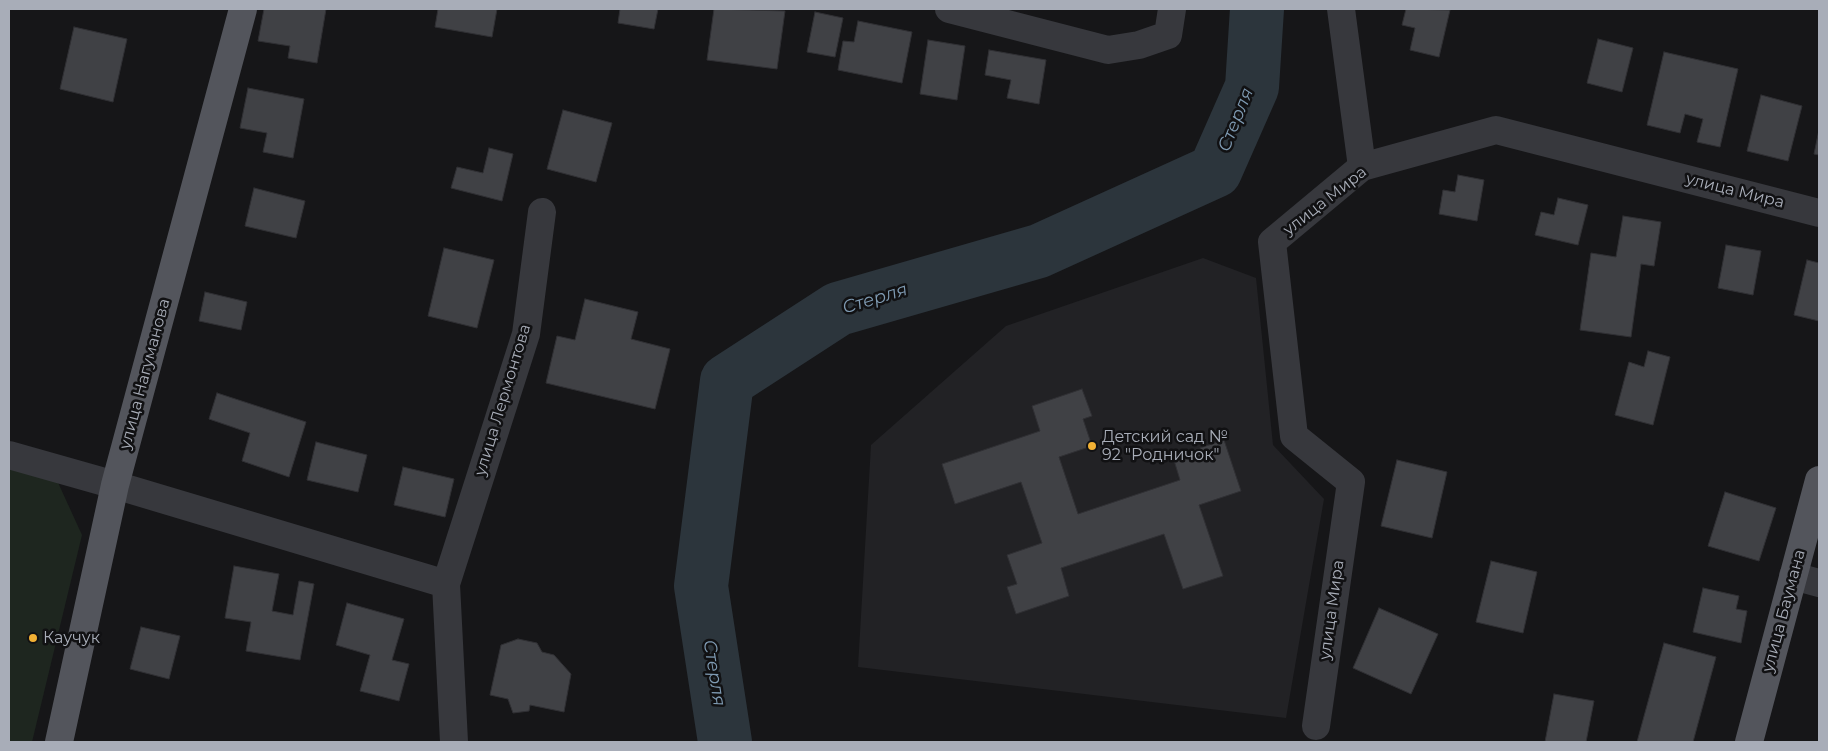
<!DOCTYPE html>
<meta charset="utf-8">
<style>
body{margin:0}
#map{position:relative;width:1828px;height:751px;overflow:hidden;background:#161618;font-family:Montserrat,sans-serif}
canvas{display:block}
.frame{position:absolute;inset:0;border:10px solid #a8adb8;pointer-events:none}
</style>
<div id="map">
<canvas width="1828" height="751"></canvas>
<div class="frame"></div>
</div>
<script>
const g = document.querySelector('canvas').getContext('2d');
g.lineJoin = 'round';
function fillPath(path, color) {
  g.fillStyle = color;
  g.fill(path, 'evenodd');
}
function shape(rows) {
  const path = new Path2D();
  for (const r of rows) {
    path.moveTo(r[0], r[1]);
    for (let i = 2; i < r.length; i += 2) path.lineTo(r[i], r[i + 1]);
  }
  return path;
}
function strokePath(path, color, width, dash) {
  g.strokeStyle = color;
  g.lineWidth = width;
  g.lineCap = dash ? 'butt' : 'round';
  g.setLineDash(dash || []);
  g.stroke(path);
}
function label(font, color, halo, rows, align = 'center') {
  g.font = font + ' Montserrat,sans-serif';
  g.lineWidth = 5;
  g.setLineDash([]);
  g.textBaseline = 'middle';
  g.strokeStyle = halo;
  g.fillStyle = color;
  for (const [text, x, y, turn = 0] of rows) {
    g.save();
    g.translate(x, y);
    g.rotate((+turn || 0) * Math.PI / 180);
    g.textAlign = isNaN(turn) ? turn : align;
    if (halo) g.strokeText(text, 0, 0);
    g.fillText(text, 0, 0);
    g.restore();
  }
}
fillPath(shape([
 [1203,258,1256,278,1273,445,1324,499,1286,718,858,667,871,445,1006,326]
]), '#222225');
fillPath(shape([
 [9,464,55,476,82,535,32,742,9,742]
]), '#1e261f');
strokePath(shape([
 [725,742,701,586,727,381,838,309,1039,251,1215,171,1252,87,1257,9]
]), '#2c353c', 54);
const building = shape([
 [264,9,326,9,317,63,288,58,290,46,258,41,264,9],
 [438,9,497,9,492,37,435,27,438,9],
 [620,9,658,9,654,29,618,23,620,9],
 [714,9,785,11,777,69,707,60,714,9],
 [1406,9,1450,10,1439,57,1410,50,1415,28,1402,25,1406,9],
 [815,12,843,18,835,57,807,52,815,12],
 [858,21,912,32,902,83,838,70,843,41,854,42,858,21],
 [74,27,127,39,113,102,60,89,74,27],
 [1598,39,1633,48,1622,92,1587,83,1598,39],
 [928,40,965,46,957,100,920,94,928,40],
 [989,50,1046,60,1039,104,1007,98,1011,80,985,75,989,50],
 [1664,52,1738,69,1720,147,1697,142,1703,119,1685,114,1680,133,1647,125,1664,52],
 [248,88,304,99,293,158,263,152,267,133,240,128,248,88],
 [1761,95,1802,106,1788,161,1747,151,1761,95],
 [563,110,612,123,596,182,547,169,563,110],
 [1819,130,1819,155,1814,154,1819,130],
 [489,148,513,154,502,201,451,188,457,167,483,173,489,148],
 [1458,175,1484,180,1477,221,1439,214,1443,190,1455,192,1458,175],
 [254,188,305,201,296,238,245,226,254,188],
 [1558,198,1588,205,1578,245,1535,235,1541,212,1554,215,1558,198],
 [1623,216,1661,222,1654,266,1641,264,1631,337,1580,330,1591,253,1616,257,1623,216],
 [1726,245,1761,251,1753,295,1718,288,1726,245],
 [444,248,494,260,477,328,428,316,444,248],
 [1807,260,1819,263,1819,321,1794,315,1807,260],
 [205,292,247,302,241,330,199,321,205,292],
 [585,299,638,312,631,339,670,349,655,409,546,383,557,336,575,340,585,299],
 [1648,351,1670,357,1653,425,1615,415,1629,362,1644,367,1648,351],
 [1082,389,1092,416,1083,419,1092,446,1059,457,1078,514,1180,480,1173,457,1224,440,1241,491,1199,505,1223,576,1183,589,1164,534,1061,568,1069,596,1016,614,1007,587,1017,584,1007,555,1042,543,1021,482,955,504,942,464,1040,431,1032,406,1082,389],
 [217,393,306,422,289,477,242,461,250,433,209,419,217,393],
 [316,442,367,455,358,492,307,480,316,442],
 [1397,460,1447,472,1432,538,1381,526,1397,460],
 [403,467,454,479,445,517,394,505,403,467],
 [1725,492,1776,508,1759,561,1708,546,1725,492],
 [1491,561,1537,572,1523,633,1476,622,1491,561],
 [234,566,279,574,272,611,293,615,299,581,314,584,300,660,246,651,251,622,225,618,234,566],
 [1703,588,1739,596,1736,609,1747,611,1741,643,1693,632,1703,588],
 [347,603,404,619,392,660,409,664,399,701,360,691,370,655,336,645,347,603],
 [1379,608,1438,634,1411,694,1353,668,1379,608],
 [141,627,180,636,169,679,130,669,141,627],
 [518,639,537,643,542,652,554,655,571,674,564,712,530,705,529,711,513,713,508,699,490,695,501,645,518,639],
 [1664,643,1716,657,1693,742,1637,742,1664,643],
 [1554,694,1594,701,1586,742,1545,742,1554,694]
]);
fillPath(building, '#404145');
strokePath(building, '#303034', 1);
strokePath(shape([
 [949,9,1108,50,1139,45,1168,35,1172,9],
 [1341,9,1362,167],
 [9,455,115,485,446,584,454,742],
 [1793,576,1819,583],
 [446,584,526,334,542,212],
 [1316,726,1351,482,1294,436,1272,242,1362,167,1496,130,1819,213]
]), '#37383d', 28);
strokePath(shape([
 [59,742,115,485,243,9],
 [1749,742,1819,480]
]), '#53555c', 28);
for (const [x, y, r, color] of [
 [1092,446,5,"#f2b134"],
 [33,638,5,"#f2b134"]
]) {
  const dot = new Path2D();
  dot.arc(x, y, r, 0, 2 * Math.PI);
  g.fillStyle = color;
  g.fill(dot);
  strokePath(dot, '#111113', 2);
}
label('16px', '#a8adb8', '#111113', [
 ["улица Мира",1735,191,14],
 ["улица Мира",1325,201,-38],
 ["улица Нагуманова",145,374,-75],
 ["улица Лермонтова",503,400,-73],
 ["улица Мира",1332,610,-82],
 ["улица Баумана",1784,611,-75]
]);
label('16px', '#a8adb8', '#111113', [
 ["Детский сад №",1102,437],
 ["92 \"Родничок\"",1102,455],
 ["Каучук",43,638]
], 'left');
label('italic 18px', '#7f9bb3', '#111113', [
 ["Стерля",1236,120,-68],
 ["Стерля",875,299,-17],
 ["Стерля",714,673,81]
]);
</script>
